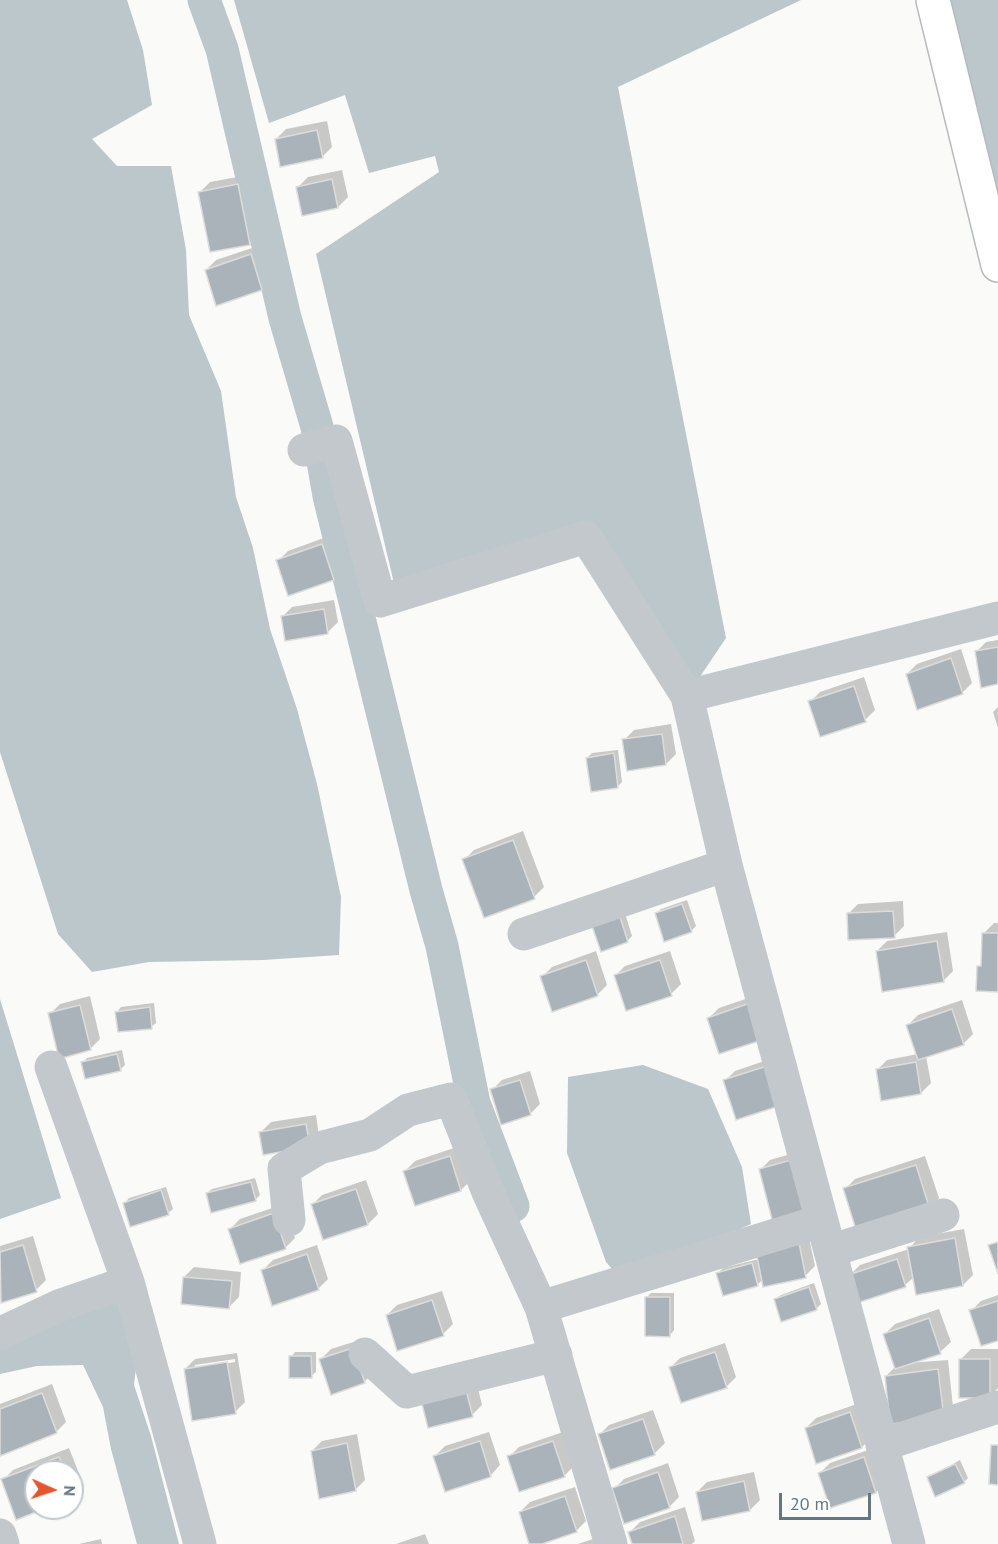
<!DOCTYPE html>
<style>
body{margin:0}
#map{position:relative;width:998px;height:1544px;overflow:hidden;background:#fafaf8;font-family:"PT Sans",sans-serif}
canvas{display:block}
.north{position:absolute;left:24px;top:1460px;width:60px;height:60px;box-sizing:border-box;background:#fff;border:2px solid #c1c8cd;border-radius:50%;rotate:93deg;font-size:16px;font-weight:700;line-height:24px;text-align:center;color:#657683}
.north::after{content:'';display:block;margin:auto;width:21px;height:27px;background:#e4572e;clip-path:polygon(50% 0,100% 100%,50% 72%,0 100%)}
.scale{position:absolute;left:779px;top:1493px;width:92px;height:27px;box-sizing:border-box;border:3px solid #657683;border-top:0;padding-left:8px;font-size:18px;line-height:21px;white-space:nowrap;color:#657683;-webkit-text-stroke:4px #fff;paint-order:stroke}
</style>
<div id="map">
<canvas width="998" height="1544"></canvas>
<div class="north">N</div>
<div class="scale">20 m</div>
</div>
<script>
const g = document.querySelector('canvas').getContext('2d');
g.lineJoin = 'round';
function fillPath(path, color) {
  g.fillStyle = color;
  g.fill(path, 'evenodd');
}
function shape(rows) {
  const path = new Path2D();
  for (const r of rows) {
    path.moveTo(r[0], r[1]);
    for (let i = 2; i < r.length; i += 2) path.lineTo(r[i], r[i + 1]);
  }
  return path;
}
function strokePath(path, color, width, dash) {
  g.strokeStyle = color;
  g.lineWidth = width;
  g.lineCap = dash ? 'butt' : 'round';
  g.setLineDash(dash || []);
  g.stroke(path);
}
fillPath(shape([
 [0,0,127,0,143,50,152,105,92,139,117,166,171,166,186,250,189,315,221,391,236,497,253,548,270,629,297,709,317,784,341,897,339,955,263,960,149,962,92,972,58,934,0,752],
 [234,0,801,0,618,87,726,638,687,696,586,537,397,596,316,254,439,172,435,156,369,173,345,95,269,123],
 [948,0,998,0,998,222],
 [0,999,61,1198,0,1219],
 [643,1065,708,1089,742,1167,751,1224,623,1281,606,1262,567,1153,568,1077],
 [122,1297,140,1332,134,1385,151,1436,179,1544,137,1544,111,1449,103,1407,83,1365,37,1366,0,1374,0,1331]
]), '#bbc7cb');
fillPath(shape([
 [327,121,332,147,322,157,276,139,286,129],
 [342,170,348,197,338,207,304,214,298,187,308,177],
 [248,175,259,233,249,243,200,192,210,182],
 [261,245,271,279,261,289,206,270,216,260],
 [332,535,343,569,333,579,278,561,288,551],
 [334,600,338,622,328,632,282,617,292,607],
 [998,640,998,683,976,652,986,642],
 [961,649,972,683,962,693,907,674,917,664],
 [864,677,875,710,865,720,810,702,820,692],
 [998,707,998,728,993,712],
 [671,724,676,754,666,764,624,740,634,730],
 [618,750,622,782,617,787,587,758,592,753],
 [523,831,544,887,534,897,464,860,474,850],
 [687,900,696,926,691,931,656,914,661,909],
 [903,901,904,926,894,936,848,914,858,904],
 [624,910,632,936,627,941,602,950],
 [994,923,998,923,998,990,978,967,983,963,984,933],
 [947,932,953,971,943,981,877,951,887,941],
 [596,951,607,985,597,995,542,977,552,967],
 [670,951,681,984,671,994,615,976,625,966],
 [763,993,774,1027,709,1018,719,1008],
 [90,996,100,1039,90,1049,50,1014,60,1004],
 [962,1000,973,1034,963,1044,926,1056,931,1083,921,1093,877,1070,887,1060,918,1054,908,1025,918,1015],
 [154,1003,156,1023,151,1027,117,1012,121,1007],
 [122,1050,125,1065,121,1069,83,1063,87,1058],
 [776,1057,788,1095,725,1081,735,1071],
 [530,1071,540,1104,530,1114,492,1090,502,1080],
 [316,1115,319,1136,309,1146,261,1132,271,1122],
 [460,1146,471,1180,461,1190,416,1204,405,1171,415,1161],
 [801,1151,814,1203,760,1170,770,1160],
 [925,1156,939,1198,929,1208,845,1189,855,1179],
 [255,1178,260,1195,255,1200,207,1193,212,1189],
 [366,1180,378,1214,368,1224,312,1205,322,1195],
 [166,1187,173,1209,168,1213,125,1203,129,1198],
 [284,1204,295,1238,285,1248,230,1229,240,1219],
 [964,1229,973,1275,963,1285,914,1277,905,1285,850,1275,860,1265,909,1249,919,1237],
 [808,1233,815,1266,805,1276,763,1279,757,1285,718,1273,723,1268,759,1259],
 [33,1236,46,1280,36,1290,2,1301,0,1246],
 [317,1245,328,1279,318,1289,263,1270,273,1260],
 [194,1267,241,1272,239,1297,229,1307,184,1277],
 [814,1283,821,1304,816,1309,776,1299,781,1295],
 [442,1291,453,1324,443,1334,387,1315,397,1305],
 [651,1293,674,1293,674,1330,670,1335,646,1298],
 [998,1295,998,1339,971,1311,981,1301],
 [939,1309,951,1342,940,1352,908,1363,948,1360,953,1407,943,1417,886,1376,896,1366,885,1334,895,1324],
 [363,1339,374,1372,364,1382,321,1359,331,1349],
 [725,1343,736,1377,726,1387,670,1368,680,1358],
 [971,1349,998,1349,998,1388,989,1397,961,1359],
 [295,1352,316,1352,316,1372,311,1376,291,1357],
 [237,1353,245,1402,235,1412,185,1369,195,1359],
 [235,1359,235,1362,195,1369,195,1365],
 [476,1380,482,1405,472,1415,429,1426],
 [52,1384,66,1422,56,1432,0,1454,0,1404],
 [860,1403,872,1437,862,1447,806,1428,816,1418],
 [653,1410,665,1443,655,1453,611,1468,599,1435,609,1425],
 [489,1432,500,1465,490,1476,435,1456,445,1446],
 [563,1432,575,1465,565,1475,520,1490,509,1457,519,1447],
 [357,1434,365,1480,355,1490,312,1451,322,1441],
 [69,1448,84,1486,72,1496,72,1472,36,1472,36,1508,42,1508,17,1518,3,1480,13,1470],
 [874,1448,886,1482,876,1492,820,1473,830,1463],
 [960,1460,968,1478,964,1482,928,1478],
 [668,1463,679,1497,669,1507,614,1489,624,1479],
 [754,1472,760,1500,750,1510,697,1492,707,1482],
 [575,1487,586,1521,576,1531,531,1544,520,1512,530,1502],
 [685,1507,695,1541,692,1544,634,1544,630,1532,640,1522],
 [425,1534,429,1544,396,1544],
 [596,1538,598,1544,578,1544],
 [101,1539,102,1544,79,1544]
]), '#0003');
strokePath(shape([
 [204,0,222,49,285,318,317,427,329,496,426,890,442,946,474,1103,513,1206]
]), '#bbc7cb', 33);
const building = shape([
 [317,130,323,158,280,167,275,139,317,130],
 [332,179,338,208,302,216,296,187,332,179],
 [238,184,250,245,210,252,198,192,238,184],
 [251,254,262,290,216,306,205,270,251,254],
 [322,544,334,580,288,596,276,560,322,544],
 [324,609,328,634,285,641,281,616,324,609],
 [998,647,998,684,981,688,975,651,998,647],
 [951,658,963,694,917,710,906,674,951,658],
 [854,686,866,722,820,737,808,701,854,686],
 [662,734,666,765,627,771,622,739,662,734],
 [614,753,618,788,591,792,586,758,614,753],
 [513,840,535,899,484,918,462,859,513,840],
 [682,904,692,932,664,942,655,913,682,904],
 [893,911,895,938,848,940,847,913,893,911],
 [619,914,628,942,601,952,591,923,619,914],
 [982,933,998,933,998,992,976,991,977,966,981,966,982,933],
 [937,941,944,982,882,992,876,951,937,941],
 [586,960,598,996,552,1012,540,976,586,960],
 [660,960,672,996,626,1011,614,975,660,960],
 [753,1002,765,1039,719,1054,707,1018,753,1002],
 [80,1005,91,1050,59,1059,48,1013,80,1005],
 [150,1007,152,1029,118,1032,115,1012,150,1007],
 [952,1009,964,1045,918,1060,906,1025,952,1009],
 [117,1054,121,1071,85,1079,81,1062,117,1054],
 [916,1062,921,1094,881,1101,876,1069,916,1062],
 [767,1066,779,1106,736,1120,723,1080,767,1066],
 [520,1080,531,1115,501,1125,490,1089,520,1080],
 [306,1124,310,1147,263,1155,259,1132,306,1124],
 [450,1156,461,1191,415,1206,403,1171,450,1156],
 [791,1160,805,1214,773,1223,759,1169,791,1160],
 [916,1165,930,1210,857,1233,843,1188,916,1165],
 [251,1182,256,1201,211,1213,206,1193,251,1182],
 [356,1189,368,1225,323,1240,311,1204,356,1189],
 [161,1190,169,1215,130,1227,123,1203,161,1190],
 [274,1213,286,1249,240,1264,228,1229,274,1213],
 [955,1238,963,1286,916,1295,907,1247,955,1238],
 [998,1242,998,1274,988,1245,998,1242],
 [799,1243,806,1278,763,1287,756,1251,799,1243],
 [23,1245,37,1292,1,1303,0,1252,23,1245],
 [307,1254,319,1290,272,1306,261,1270,307,1254],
 [897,1259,906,1287,857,1303,848,1275,897,1259],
 [752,1263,758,1286,723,1296,716,1273,752,1263],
 [183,1277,232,1281,229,1309,181,1304,183,1277],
 [809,1287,817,1310,781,1322,774,1299,809,1287],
 [645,1297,670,1297,670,1337,645,1336,645,1297],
 [432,1300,444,1336,397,1351,386,1315,432,1300],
 [998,1301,998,1341,981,1346,969,1310,998,1301],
 [929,1318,941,1354,895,1369,883,1334,929,1318],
 [353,1348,365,1383,331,1395,319,1359,353,1348],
 [715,1352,727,1388,681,1403,669,1367,715,1352],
 [289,1356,311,1356,312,1378,289,1378,289,1356],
 [959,1359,990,1359,990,1398,959,1398,959,1359],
 [227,1362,236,1414,192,1421,184,1369,227,1362],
 [938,1369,944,1419,890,1424,885,1376,938,1369],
 [466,1390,473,1417,428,1428,421,1400,466,1390],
 [42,1393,57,1433,0,1456,0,1409,42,1393],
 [850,1412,862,1448,816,1464,805,1428,850,1412],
 [643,1419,655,1455,610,1470,598,1434,643,1419],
 [480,1441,491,1477,445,1492,433,1456,480,1441],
 [553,1441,565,1477,519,1492,507,1456,553,1441],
 [347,1443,356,1491,319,1499,311,1451,347,1443],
 [991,1445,998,1445,998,1485,989,1484,991,1445],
 [59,1457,65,1472,36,1472,36,1508,46,1508,16,1520,1,1479,59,1457],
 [864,1457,876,1493,830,1508,818,1473,864,1457],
 [955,1464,965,1483,935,1497,927,1477,955,1464],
 [658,1472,670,1508,624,1524,612,1488,658,1472],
 [744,1481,750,1511,702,1521,696,1492,744,1481],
 [565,1496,577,1532,542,1544,529,1544,519,1512,565,1496],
 [675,1516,683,1544,632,1544,628,1532,675,1516]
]);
fillPath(building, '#aab3b9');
strokePath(building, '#dcdcda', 1.5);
const major = shape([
 [933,0,998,265]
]);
strokePath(major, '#b5babe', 36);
strokePath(shape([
 [304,450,336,441,380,601,586,537,687,696,726,865,909,1544],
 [687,696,998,618],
 [524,934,726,865],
 [51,1067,128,1282,200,1544],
 [289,1220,284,1169,319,1148,370,1135,408,1110,451,1099,488,1192,541,1307,611,1544],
 [830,1251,943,1215],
 [541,1307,821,1221],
 [1,1333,61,1305,128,1282],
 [365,1354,407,1392,556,1355],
 [882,1445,998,1407],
 [0,1535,3,1544]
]), '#c3c8cc', 33);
strokePath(major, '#fff', 33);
</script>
